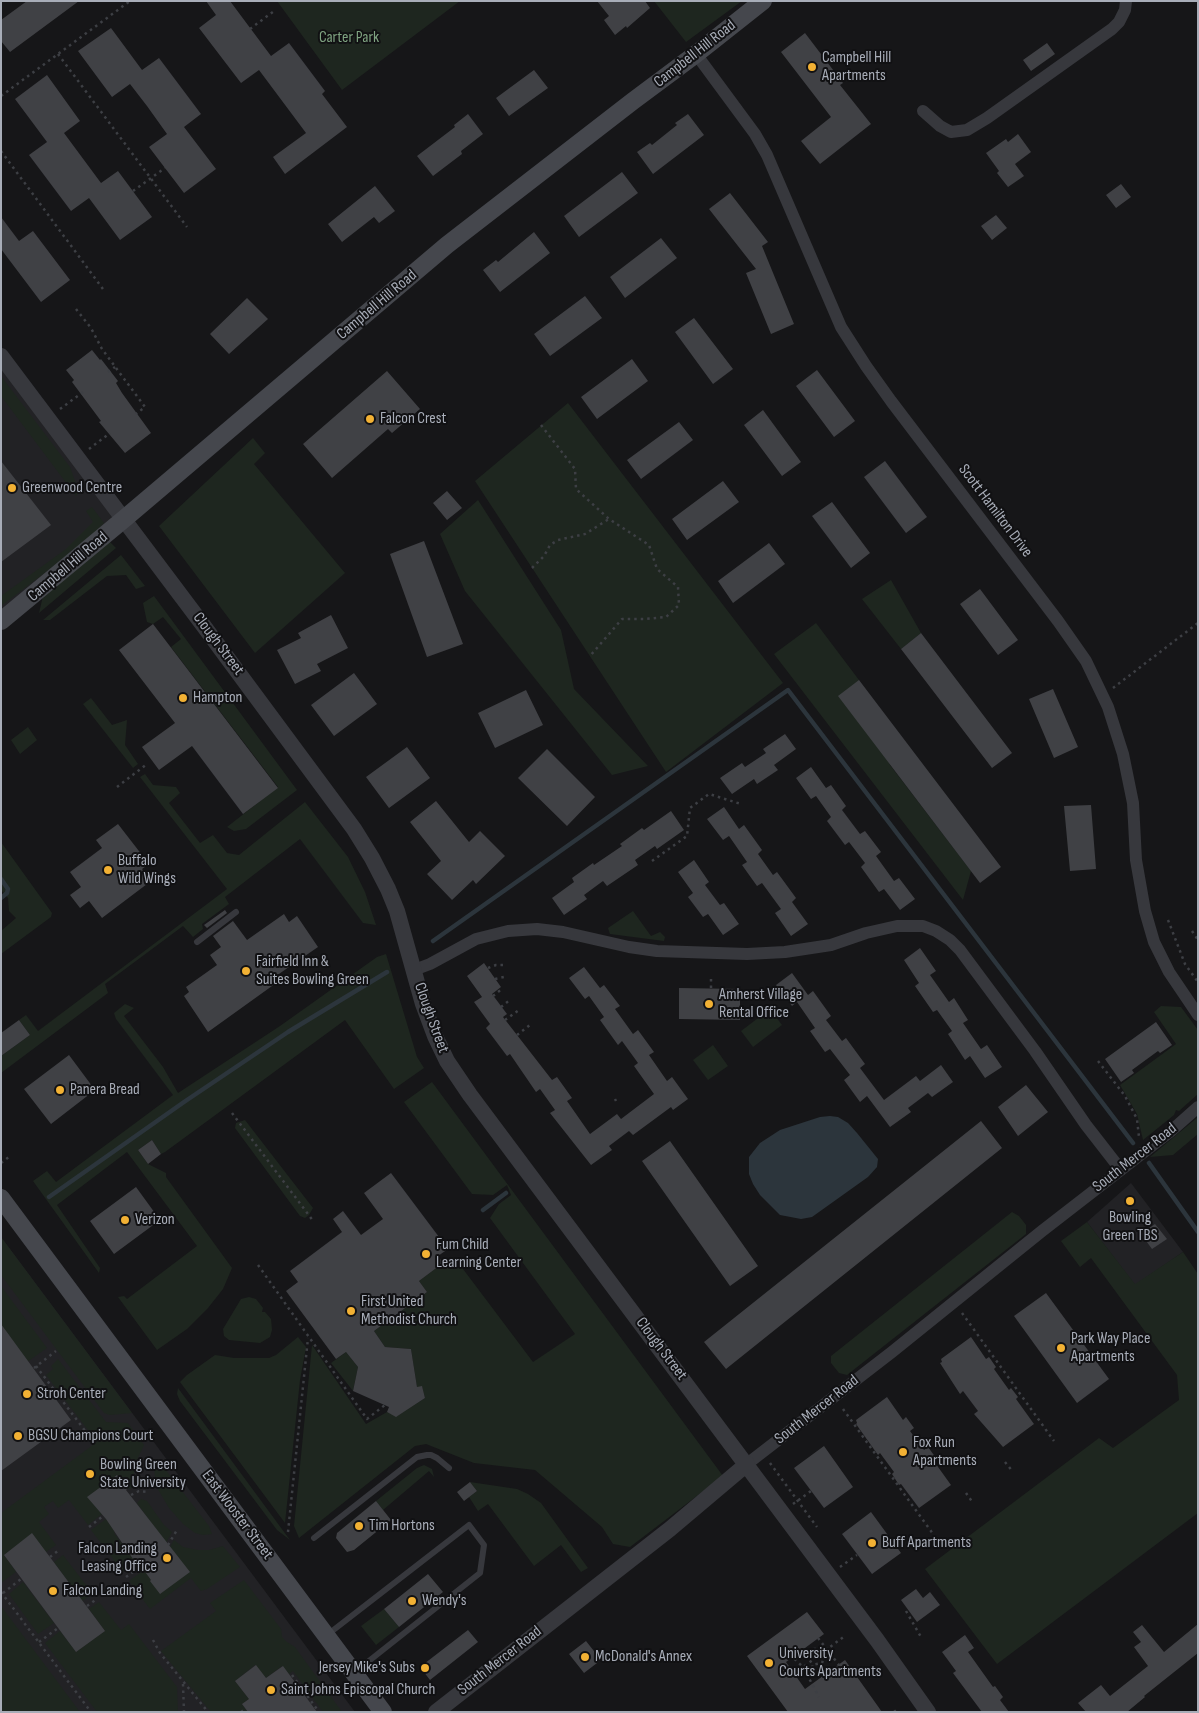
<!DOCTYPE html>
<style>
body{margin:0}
#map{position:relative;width:1199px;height:1713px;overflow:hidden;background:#161618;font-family:"Sofia Sans Condensed",sans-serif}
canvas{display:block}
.frame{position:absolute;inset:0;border:2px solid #a8adb8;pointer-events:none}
</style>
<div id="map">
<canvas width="1199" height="1713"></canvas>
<div class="frame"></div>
</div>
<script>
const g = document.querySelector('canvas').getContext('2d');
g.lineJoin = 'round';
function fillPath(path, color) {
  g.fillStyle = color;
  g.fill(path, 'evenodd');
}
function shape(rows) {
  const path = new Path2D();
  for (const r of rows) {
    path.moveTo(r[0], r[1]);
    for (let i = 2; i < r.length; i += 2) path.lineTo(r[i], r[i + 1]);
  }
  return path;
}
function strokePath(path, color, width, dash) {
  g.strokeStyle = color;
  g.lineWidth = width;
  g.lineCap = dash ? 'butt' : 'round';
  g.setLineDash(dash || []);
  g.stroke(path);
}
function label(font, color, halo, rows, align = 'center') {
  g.font = font + ' "Sofia Sans Condensed",sans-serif';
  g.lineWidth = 4;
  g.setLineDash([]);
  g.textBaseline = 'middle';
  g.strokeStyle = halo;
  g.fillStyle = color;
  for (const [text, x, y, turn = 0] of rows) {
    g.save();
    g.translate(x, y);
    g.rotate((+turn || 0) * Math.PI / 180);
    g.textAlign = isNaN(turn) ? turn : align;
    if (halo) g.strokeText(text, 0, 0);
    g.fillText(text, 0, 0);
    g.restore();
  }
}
fillPath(shape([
 [1,356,124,519,1,621],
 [1131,1183,1183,1252,1135,1285,1087,1222],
 [1,1237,355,1712,1,1712]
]), '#222225');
fillPath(shape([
 [277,1,460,1,342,90],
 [654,1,742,1,686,42],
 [1,376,70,467,79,492,76,496,1,396],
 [568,403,783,683,666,772,475,481],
 [253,438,265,453,254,464,345,573,255,653,159,526],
 [478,500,561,630,574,689,648,766,612,775,465,591,440,534],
 [92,507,104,523,83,544,1,606,1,596,66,549,93,522,86,511],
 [109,541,116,548,39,613,43,596],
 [121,555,145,586,136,589,126,575,107,576,50,620,43,620],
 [891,580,921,633,901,649,862,599],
 [154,596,297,790,246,829,234,831,227,827,278,787,171,647,181,639,163,617,153,624,147,622,143,603],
 [816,623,859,680,890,765,971,871,963,900,774,654],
 [91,698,112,725,127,720,125,745,138,764,133,768,83,704],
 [28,727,37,740,20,754,11,740],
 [145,774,153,785,176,787,180,793,169,803,200,843,213,835,227,853,239,855,305,802,348,857,365,892,376,925,363,923,300,839,225,897,229,904,202,924,203,929,193,937,183,926,105,984,108,993,1,1073,1,1056,30,1035,19,1020,26,1015,38,1031,227,889,140,777],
 [1,842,52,913,51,917,1,954,1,931,16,918,9,911,8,898,1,890],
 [633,911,651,936,660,932,665,937,664,941,610,934,608,928],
 [386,954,417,1057,424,1068,394,1089,345,1020,165,1152,161,1154,152,1140,138,1150,148,1164,166,1173,166,1177,232,1268,223,1289,208,1308,187,1329,157,1350,118,1297,124,1296,127,1299,197,1246,127,1152,57,1205,100,1268,99,1273,33,1181,47,1171,56,1182,173,1095,116,1019,114,1013,125,1004,134,1008,124,1016,163,1067,178,1093,280,1026,377,957],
 [1161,1006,1181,1007,1198,1030,1198,1094,1179,1111,1176,1110,1174,1115,1143,1140,1137,1114,1120,1085,1176,1044,1154,1012],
 [770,1009,782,1025,753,1047,741,1031],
 [713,1045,728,1066,708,1080,693,1060],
 [432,1082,723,1476,630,1547,613,1544,602,1527,535,1470,474,1463,426,1444,415,1446,299,1538,294,1526,312,1345,366,1424,387,1412,397,1416,425,1398,422,1387,417,1387,411,1349,385,1347,374,1331,427,1292,419,1281,443,1263,454,1257,533,1362,575,1334,490,1218,499,1204,511,1195,507,1185,493,1195,472,1194,404,1102],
 [1198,1117,1198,1134,1173,1155,1150,1157],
 [245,1120,313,1208,309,1215,305,1218,300,1216,235,1128,236,1123],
 [1012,1212,1019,1216,1026,1225,1026,1234,847,1375,839,1373,831,1363,831,1356],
 [1087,1222,1135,1284,1183,1252,1198,1274,1198,1513,997,1664,925,1569,1099,1438,1113,1448,1179,1400,1177,1375,1091,1258,1080,1267,1061,1241],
 [1,1237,132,1413,110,1415,104,1413,1,1275],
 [1,1286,47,1348,27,1362,1,1324],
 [249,1297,256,1299,263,1308,262,1312,265,1312,271,1319,272,1330,270,1337,260,1343,229,1340,224,1336,223,1329,241,1299],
 [298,1337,306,1347,300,1380,285,1523,180,1382,187,1375,215,1355,234,1358,269,1358,276,1355],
 [346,1352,358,1367,353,1391,331,1363],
 [58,1359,106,1422,128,1423,144,1445,136,1462,134,1473,136,1487,127,1489,117,1475,88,1497,102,1514,88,1525,69,1500,58,1508,53,1501,44,1507,49,1514,39,1522,56,1545,46,1552,32,1534,4,1555,16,1572,1,1583,1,1513,97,1442,46,1375,53,1369,51,1366],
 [178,1388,290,1540,277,1530,180,1401,177,1394],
 [158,1460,209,1526,212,1534,203,1535,195,1533,183,1524,169,1508,156,1486,154,1467],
 [424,1465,432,1469,434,1477,429,1471,383,1510,376,1501,417,1468],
 [470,1482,517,1489,528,1494,541,1503,588,1568,581,1572,561,1545,534,1566,488,1504,478,1511,469,1497,477,1491],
 [141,1499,147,1501,164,1525,172,1532,166,1543,137,1503],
 [106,1519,115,1532,114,1533,133,1558,135,1558,138,1562,123,1572,91,1530],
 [174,1540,183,1547,198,1550,209,1550,223,1546,240,1567,207,1589,201,1591,191,1578,150,1609,129,1581,144,1570,160,1594,189,1571,170,1547],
 [63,1555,93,1594,82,1601,54,1562],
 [244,1580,281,1629,282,1637,287,1642,295,1647,342,1712,323,1712,293,1671,289,1674,282,1666,266,1678,255,1665,235,1681,249,1699,242,1704,248,1712,211,1712,161,1651,216,1611,210,1603],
 [23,1582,54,1623,38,1634,9,1594],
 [99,1602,121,1630,129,1624,177,1687,178,1712,97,1712,45,1643,60,1631,76,1652,105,1631,89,1609],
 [1,1606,80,1712,1,1712],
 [384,1609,399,1627,376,1645,361,1626]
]), '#1e261f');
fillPath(shape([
 [830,1116,838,1117,848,1123,857,1133,878,1159,877,1167,868,1177,812,1217,801,1219,780,1215,760,1195,753,1184,749,1174,749,1157,760,1143,780,1130,820,1117]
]), '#2c353c');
strokePath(shape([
 [1,879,8,889,7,893,1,898],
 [433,941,788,690,1133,1143],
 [1149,1163,1198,1232],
 [49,1197,184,1102,288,1032,387,972],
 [483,1210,506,1193]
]), '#2c353c', 4.5);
fillPath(shape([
 [27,1,79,1,10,52,1,41,1,20],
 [206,1,230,1,271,56,289,43,325,91,322,94,347,127,285,174,273,157,306,133,259,70,241,83,199,28,216,15],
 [597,1,645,1,650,8,627,28,626,26,615,35,604,20,609,16],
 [111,28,142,70,159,58,201,114,184,127,216,169,184,193,149,147,167,134,147,106,130,84,112,97,78,51],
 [805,33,843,83,840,85,871,124,820,164,801,141,831,117,781,52],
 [1047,43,1055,54,1031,71,1023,60],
 [534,70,548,88,509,116,496,98],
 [47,75,80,121,64,133,101,183,118,171,152,217,120,240,89,198,71,211,29,155,47,142,15,99],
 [468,114,483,134,461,151,462,154,433,176,417,156,455,127,454,125],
 [688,114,704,135,653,174,637,152,650,143,652,145,677,125,675,123],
 [1018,134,1031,152,1015,164,1024,176,1008,187,997,173,999,171,986,153,1006,139,1008,142],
 [622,172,638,193,579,237,564,216],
 [1121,184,1131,197,1116,208,1106,195],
 [375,186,395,211,379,223,374,217,342,242,328,224],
 [730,193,768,242,762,246,794,324,771,334,746,273,756,269,709,209],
 [996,215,1007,228,992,240,981,226],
 [1,217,19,241,33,231,70,280,41,302,1,249],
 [534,232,550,253,500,292,483,270,496,260,498,262],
 [661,238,677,258,625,298,610,277],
 [585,296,602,318,550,356,534,334],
 [247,298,268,319,229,354,210,334],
 [694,318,733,369,713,384,675,332],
 [92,350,100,360,101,359,118,381,116,383,122,393,151,433,125,453,99,422,101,421,72,382,74,380,66,370],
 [632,359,648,381,597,419,581,397],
 [817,370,855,421,834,437,796,386],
 [387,371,420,409,392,433,388,429,332,478,303,444],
 [763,410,801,462,782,476,744,425],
 [679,422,693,440,641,479,627,460],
 [1,461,51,525,1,562],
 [885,461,927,517,906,533,864,477],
 [723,481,739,502,687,540,672,519],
 [447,491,462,508,447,520,433,503],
 [832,502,870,553,851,568,812,516],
 [424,541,463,644,427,657,390,554],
 [769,543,785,564,733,603,718,581],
 [980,589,1018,640,998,655,960,604],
 [331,615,348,648,317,664,321,671,295,684,277,650,301,638,298,633],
 [153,624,278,788,243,814,192,746,159,770,142,747,175,723,119,650],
 [921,633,1012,753,992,768,901,649],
 [354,673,377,704,334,736,311,705],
 [859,680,1001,867,980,883,838,696],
 [1053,689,1078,747,1054,758,1029,699],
 [526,690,543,725,495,748,478,713],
 [785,734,796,749,774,765,778,770,757,784,754,779,732,794,720,778,742,763,745,767,766,753,763,749],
 [407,747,430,778,389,808,366,777],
 [547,749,595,797,567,826,518,778],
 [811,767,826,788,831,785,846,806,842,810,860,834,865,831,881,852,876,856,894,881,899,878,915,899,900,910,884,889,879,892,861,867,865,863,849,842,845,845,827,821,831,817,816,796,811,799,796,778],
 [436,801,469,842,480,831,505,856,476,884,473,880,452,900,427,874,441,861,410,822],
 [1091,805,1096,869,1070,871,1064,806],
 [724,807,739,829,744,825,762,850,758,854,773,875,777,872,796,898,792,902,808,924,791,936,775,913,781,909,762,883,757,886,742,865,747,862,729,836,723,840,707,819],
 [671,811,684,830,657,849,655,846,635,860,638,865,607,886,603,881,584,895,587,899,564,915,552,898,574,882,572,878,593,863,594,865,622,846,620,844,642,828,644,830],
 [118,824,149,864,142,869,151,881,102,918,89,901,80,908,70,895,81,887,70,872,102,848,96,840],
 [694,860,709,882,705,885,720,905,724,903,739,924,723,935,708,914,703,917,688,897,693,893,678,872],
 [225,910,227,913,207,928,204,925],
 [284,914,289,922,297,916,318,947,276,976,279,981,208,1032,184,996,189,992,186,987,217,965,210,955,221,947,213,936,233,921,247,940],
 [920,948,936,971,930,975,949,1002,954,998,968,1020,963,1023,981,1049,987,1045,1002,1067,985,1078,970,1056,965,1060,948,1034,952,1031,937,1010,933,1012,915,986,919,983,904,960],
 [484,963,501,987,492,994,507,1014,503,1017,552,1080,557,1077,572,1098,567,1101,590,1134,617,1114,621,1119,654,1094,634,1066,638,1063,622,1041,618,1045,600,1020,604,1017,589,996,585,999,569,978,584,967,600,988,604,985,620,1006,615,1009,633,1034,638,1030,654,1052,649,1055,667,1081,672,1077,688,1099,673,1110,671,1107,633,1135,629,1131,609,1146,612,1150,591,1165,550,1113,555,1110,540,1089,536,1092,510,1054,507,1056,486,1028,490,1024,474,1002,482,997,467,976],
 [792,973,808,995,813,991,831,1016,826,1020,842,1041,846,1038,865,1064,860,1068,884,1100,916,1076,920,1081,941,1065,953,1082,932,1097,928,1093,908,1108,911,1112,890,1127,867,1096,860,1102,844,1080,850,1075,830,1049,825,1052,810,1031,815,1028,797,1002,792,1006,776,985],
 [679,988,740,989,740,1020,679,1019],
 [19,1020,30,1035,1,1056,1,1033],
 [1156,1022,1172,1045,1160,1053,1158,1051,1132,1070,1134,1073,1121,1082,1105,1059],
 [69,1055,95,1090,51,1124,24,1089],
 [1026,1085,1048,1112,1018,1136,998,1107],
 [981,1121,1002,1148,726,1369,704,1342],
 [152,1140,161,1154,148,1164,138,1150],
 [670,1141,758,1266,730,1286,642,1161],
 [391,1173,448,1249,438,1256,443,1263,419,1281,427,1292,374,1331,385,1347,411,1349,417,1387,422,1386,425,1398,396,1417,387,1412,389,1407,353,1391,358,1367,346,1352,336,1359,286,1291,298,1282,290,1271,342,1232,333,1219,343,1211,361,1235,383,1219,364,1193],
 [136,1187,160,1220,114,1254,90,1221],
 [1155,1224,1167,1239,1152,1249,1141,1234],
 [1046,1293,1109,1379,1077,1403,1014,1316],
 [1,1324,71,1420,1,1471],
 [971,1337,986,1359,989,1357,996,1367,994,1369,1009,1390,1011,1388,1018,1397,1016,1399,1034,1424,1003,1447,974,1414,978,1411,963,1391,960,1394,940,1363,942,1362,941,1359],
 [887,1397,903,1420,906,1417,914,1428,910,1431,924,1450,928,1447,936,1458,933,1460,951,1485,919,1508,901,1484,899,1485,892,1474,894,1472,880,1453,878,1455,856,1424,857,1423,856,1420],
 [824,1446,853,1487,824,1508,794,1468],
 [117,1475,127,1489,126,1490,190,1572,160,1594,150,1581,151,1580,135,1558,133,1559,106,1519,87,1497],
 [470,1482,477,1491,464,1501,457,1492],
 [376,1501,391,1520,354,1550,347,1552,336,1538,337,1533],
 [871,1512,901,1553,872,1574,842,1534],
 [32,1533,105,1631,76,1652,4,1555],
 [428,1574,443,1592,399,1627,384,1609],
 [916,1589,923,1598,930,1592,940,1605,917,1622,901,1600],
 [807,1612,824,1634,786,1662,805,1689,845,1660,882,1712,788,1712,747,1656],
 [1198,1624,1198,1653,1144,1696,1145,1697,1127,1712,1086,1712,1078,1703,1101,1685,1110,1696,1148,1666,1134,1647,1141,1642,1133,1632,1142,1625,1164,1652],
 [468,1630,478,1642,430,1680,420,1667],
 [965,1635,974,1648,968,1652,993,1687,995,1686,1003,1697,1000,1700,1009,1712,982,1712,953,1673,956,1671,942,1652],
 [586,1641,601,1660,584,1673,569,1654],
 [256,1665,266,1678,283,1666,317,1712,248,1712,242,1704,249,1699,235,1681]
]), '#404145');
strokePath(shape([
 [250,29,274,11],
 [58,54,187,227],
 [1,96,130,1],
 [1,151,103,289],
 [133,191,165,168],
 [76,309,91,328,102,349,145,407,136,414],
 [108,372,115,367],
 [60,409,83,392],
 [541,425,575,469,576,489,609,519,649,545,657,569,678,587,679,605,666,617,645,619,622,619,590,656],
 [89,449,110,433],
 [532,568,544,556,550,545,558,540,585,534,609,519],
 [1113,688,1198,623],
 [117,787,147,764],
 [652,861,687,836,690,808,709,794,741,804],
 [1168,920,1185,964,1198,982],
 [1192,931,1198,940],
 [488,968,496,965,506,965],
 [495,979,504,977],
 [711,988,711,979],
 [493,996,503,988],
 [501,1007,511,999],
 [505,1020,519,1010],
 [517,1035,530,1025],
 [1098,1061,1125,1096,1137,1119,1139,1137],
 [615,1099,616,1101],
 [232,1113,314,1222],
 [1,1163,9,1157],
 [258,1265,367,1419,385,1405],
 [962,1313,1054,1441],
 [36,1366,86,1432],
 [34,1368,56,1351],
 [843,1409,933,1534],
 [1005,1462,1013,1472],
 [770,1463,817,1527],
 [966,1493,973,1503],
 [131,1495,139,1491,148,1492],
 [793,1504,811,1491],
 [89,1527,103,1516],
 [288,1532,308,1338],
 [168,1545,177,1530],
 [50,1557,59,1550],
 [840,1567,857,1555],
 [126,1577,141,1566],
 [1,1592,91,1712],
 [3,1593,21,1579],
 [87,1606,97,1599],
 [906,1611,921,1637],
 [818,1638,839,1665],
 [153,1640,160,1653,208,1712],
 [39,1642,58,1628],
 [785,1650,803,1667,819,1697],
 [793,1657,797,1653,805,1656,811,1649,827,1649,822,1663,812,1665,813,1673,808,1677],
 [794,1674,846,1635],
 [292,1675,319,1712],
 [183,1684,184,1712],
 [241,1712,245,1709],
 [894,1712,899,1708]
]), '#3d3f44', 2.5, [2.5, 4]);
strokePath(shape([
 [197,942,236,912],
 [314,1538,417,1457,427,1455,431,1455,437,1458,449,1468],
 [327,1635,469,1525,484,1545,480,1573,355,1672]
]), '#37383d', 6);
strokePath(shape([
 [696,54,755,134,767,155,841,327,866,366,891,401,1058,621,1086,661,1108,707,1123,754,1133,803,1136,860,1145,911,1154,942,1169,972,1198,1015],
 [923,111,940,126,951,132,967,130,987,118,1112,29,1119,22,1125,10,1126,1],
 [414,970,430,964,476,939,508,931,537,929,563,932,629,947,657,951,747,954,785,952,831,945,866,933,897,926,923,926,936,931,950,940,960,950,1035,1051,1086,1125,1121,1170],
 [747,1464,892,1352,1042,1231,1171,1131,1198,1107]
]), '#37383d', 12);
strokePath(shape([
 [1,356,203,625,354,829,372,858,388,889,397,911,423,1004,435,1036,447,1061,470,1095,877,1640,928,1712],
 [436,1712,670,1529,747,1464]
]), '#37383d', 16);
strokePath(shape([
 [1,621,124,519,447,245,633,101,696,54,763,1],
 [1,1198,383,1712]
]), '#45474d', 18);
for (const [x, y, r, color] of [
 [812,67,5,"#f2b134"],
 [370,419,5,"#f2b134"],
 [12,488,5,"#f2b134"],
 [183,698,5,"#f2b134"],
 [108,870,5,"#f2b134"],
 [246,971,5,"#f2b134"],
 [709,1004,5,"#f2b134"],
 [60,1090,5,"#f2b134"],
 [1130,1201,5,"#f2b134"],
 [125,1220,5,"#f2b134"],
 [426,1254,5,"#f2b134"],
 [351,1311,5,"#f2b134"],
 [1061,1348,5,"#f2b134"],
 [27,1394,5,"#f2b134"],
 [18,1436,5,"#f2b134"],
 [903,1452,5,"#f2b134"],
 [90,1474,5,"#f2b134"],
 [359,1526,5,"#f2b134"],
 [872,1543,5,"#f2b134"],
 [167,1558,5,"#f2b134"],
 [53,1591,5,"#f2b134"],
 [412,1601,5,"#f2b134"],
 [585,1657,5,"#f2b134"],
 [769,1663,5,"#f2b134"],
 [425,1668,5,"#f2b134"],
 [271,1690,5,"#f2b134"]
]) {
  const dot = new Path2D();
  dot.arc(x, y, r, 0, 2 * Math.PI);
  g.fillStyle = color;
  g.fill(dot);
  strokePath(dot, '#111113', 2);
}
label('16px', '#7fa381', '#111113', [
 ["Carter Park",349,38]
]);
label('16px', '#a8adb8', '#111113', [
 ["Campbell Hill Road",695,54,-38],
 ["Campbell Hill Road",377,305,-40],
 ["Scott Hamilton Drive",995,511,53],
 ["Campbell Hill Road",68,567,-40],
 ["Clough Street",218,644,53],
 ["Clough Street",431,1018,70],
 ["South Mercer Road",1135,1158,-38],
 ["Clough Street",661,1349,53],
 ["South Mercer Road",817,1410,-38],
 ["East Wooster Street",237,1515,53],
 ["South Mercer Road",500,1661,-38]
]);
label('16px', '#a8adb8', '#111113', [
 ["Campbell Hill",822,58],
 ["Apartments",822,76],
 ["Falcon Crest",380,419],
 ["Greenwood Centre",22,488],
 ["Hampton",193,698],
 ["Buffalo",118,861],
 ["Wild Wings",118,879],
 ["Fairfield Inn &",256,962],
 ["Suites Bowling Green",256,980],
 ["Amherst Village",719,995],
 ["Rental Office",719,1013],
 ["Panera Bread",70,1090],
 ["Bowling",1130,1218,"center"],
 ["Green TBS",1130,1236,"center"],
 ["Verizon",135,1220],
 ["Fum Child",436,1245],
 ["Learning Center",436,1263],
 ["First United",361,1302],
 ["Methodist Church",361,1320],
 ["Park Way Place",1071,1339],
 ["Apartments",1071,1357],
 ["Stroh Center",37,1394],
 ["BGSU Champions Court",28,1436],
 ["Fox Run",913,1443],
 ["Apartments",913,1461],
 ["Bowling Green",100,1465],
 ["State University",100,1483],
 ["Tim Hortons",369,1526],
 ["Buff Apartments",882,1543],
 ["Falcon Landing",157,1549,"right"],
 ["Leasing Office",157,1567,"right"],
 ["Falcon Landing",63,1591],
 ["Wendy's",422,1601],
 ["University",779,1654],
 ["Courts Apartments",779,1672],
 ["McDonald's Annex",595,1657],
 ["Jersey Mike's Subs",415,1668,"right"],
 ["Saint Johns Episcopal Church",281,1690]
], 'left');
</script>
